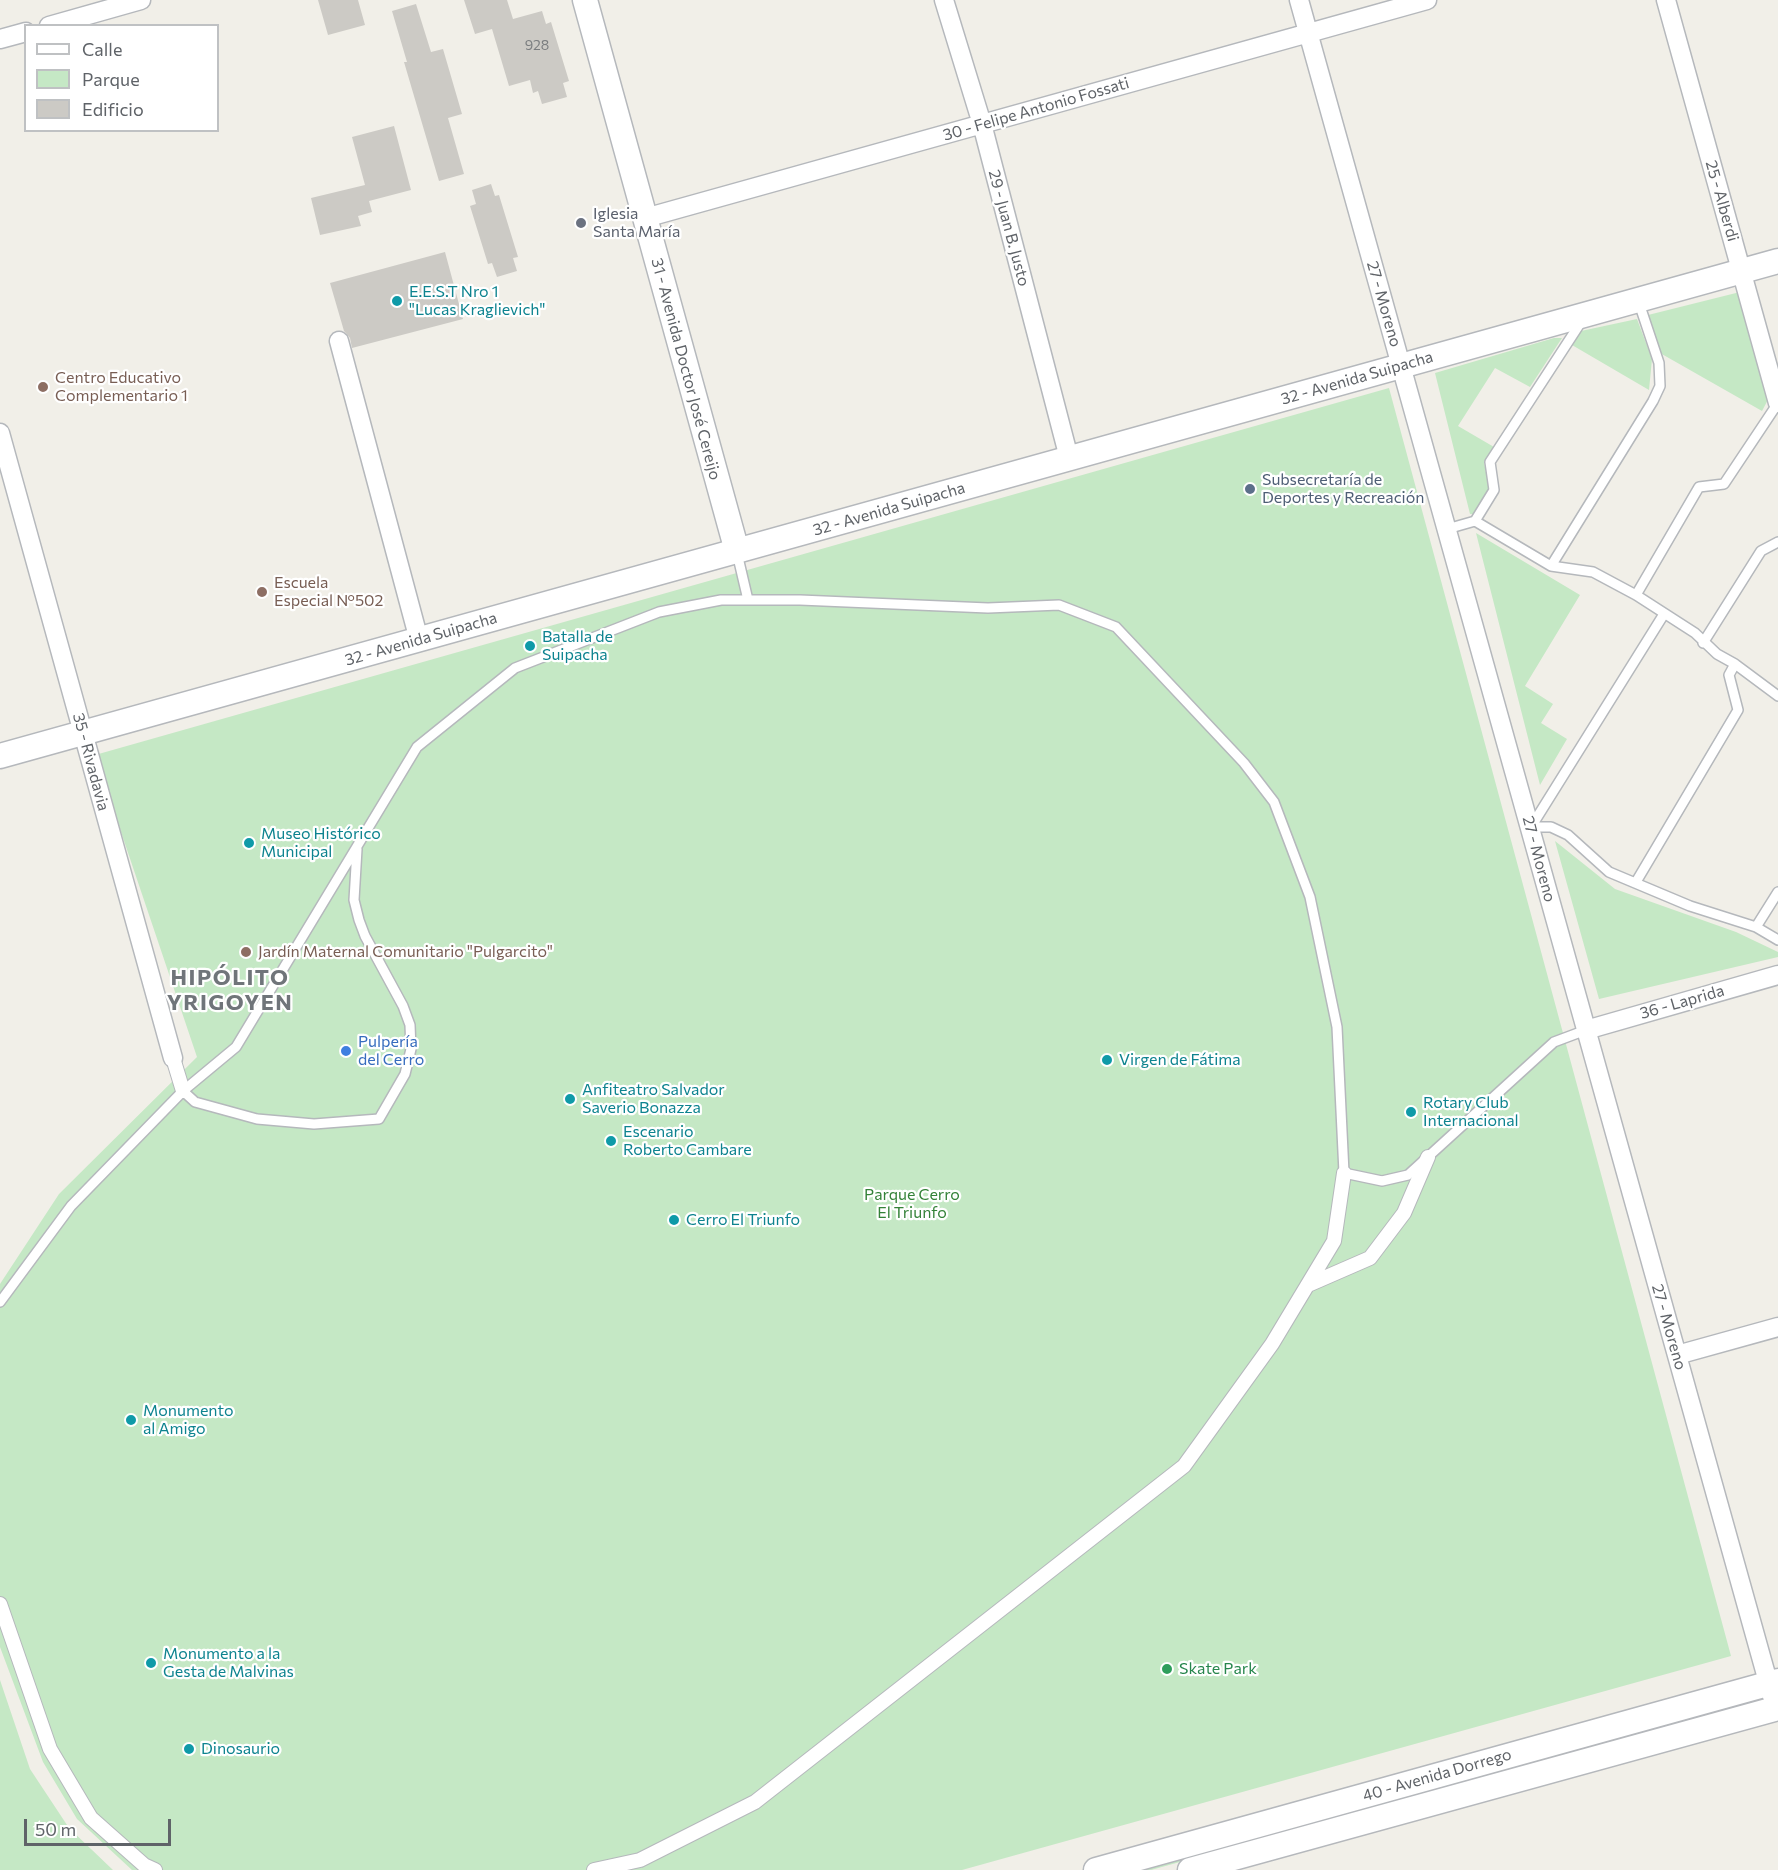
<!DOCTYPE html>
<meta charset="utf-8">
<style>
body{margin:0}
#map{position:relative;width:1778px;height:1870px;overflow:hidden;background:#f1efe8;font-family:Commissioner,sans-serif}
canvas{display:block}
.legend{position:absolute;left:24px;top:24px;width:195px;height:108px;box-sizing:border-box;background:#fff;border:2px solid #bfc1c3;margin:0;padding:8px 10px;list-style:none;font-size:18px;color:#5f6368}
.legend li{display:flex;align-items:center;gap:12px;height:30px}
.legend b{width:30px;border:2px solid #bfc1c3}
.scale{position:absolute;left:24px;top:1819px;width:147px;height:27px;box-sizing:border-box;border:3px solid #5f6368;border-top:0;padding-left:8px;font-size:18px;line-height:21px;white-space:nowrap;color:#5f6368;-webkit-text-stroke:4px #fff;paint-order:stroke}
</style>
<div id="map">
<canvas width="1778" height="1870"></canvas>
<ul class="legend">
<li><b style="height:8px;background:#fff"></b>Calle</li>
<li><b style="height:16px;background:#c5e8c5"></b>Parque</li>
<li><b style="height:16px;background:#cccac5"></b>Edificio</li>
</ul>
<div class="scale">50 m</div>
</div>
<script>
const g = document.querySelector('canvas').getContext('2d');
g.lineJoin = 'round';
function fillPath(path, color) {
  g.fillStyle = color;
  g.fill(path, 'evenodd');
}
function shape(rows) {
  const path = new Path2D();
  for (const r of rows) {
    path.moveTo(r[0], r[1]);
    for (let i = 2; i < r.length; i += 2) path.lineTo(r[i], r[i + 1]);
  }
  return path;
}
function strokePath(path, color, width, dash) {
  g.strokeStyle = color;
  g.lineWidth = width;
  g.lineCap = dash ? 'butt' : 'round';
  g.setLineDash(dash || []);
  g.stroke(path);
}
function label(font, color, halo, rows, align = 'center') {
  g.font = font + ' Commissioner,sans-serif';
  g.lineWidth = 4.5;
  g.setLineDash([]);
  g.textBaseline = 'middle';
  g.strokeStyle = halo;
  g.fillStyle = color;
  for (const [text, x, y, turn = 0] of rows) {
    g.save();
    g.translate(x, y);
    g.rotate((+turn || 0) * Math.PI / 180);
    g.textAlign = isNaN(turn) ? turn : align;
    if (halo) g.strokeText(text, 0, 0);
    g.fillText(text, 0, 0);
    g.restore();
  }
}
fillPath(shape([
 [1740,292,1770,396,1762,411,1660,353,1648,315],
 [1637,319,1652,359,1649,390,1572,345,1581,331],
 [1554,338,1562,338,1530,387,1495,368,1458,426,1494,447,1484,462,1489,489,1475,514,1470,514,1435,373],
 [1389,388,1731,1656,962,1870,132,1870,77,1819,43,1762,0,1647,0,1284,59,1194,197,1057,95,755],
 [1476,533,1580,595,1525,686,1553,704,1541,723,1567,739,1540,785],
 [1555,841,1615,889,1736,932,1778,952,1778,957,1599,999],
 [0,1680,30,1769,69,1828,113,1870,0,1870],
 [1749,1698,1751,1703,1151,1870,1142,1870,1141,1867]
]), '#c5e8c5');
fillPath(shape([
 [318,0,358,0,365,25,328,35],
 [464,0,507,0,513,19,542,11,546,24,551,22,569,81,563,83,567,97,542,104,538,91,533,93,530,80,509,86,492,29,475,34],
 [416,4,431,52,443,49,462,114,448,118,464,174,439,181,404,62,407,62,392,11],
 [394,126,411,190,369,201,372,212,358,216,361,226,320,235,311,198,365,185,352,137],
 [491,184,495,196,499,195,518,257,513,258,517,271,497,277,492,263,488,264,470,206,476,204,472,190],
 [445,252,463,319,352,348,350,338,344,331,330,283]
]), '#cccac5');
const service = shape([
 [1475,521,1494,490,1490,462,1581,322],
 [1447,529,1475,521,1551,566,1593,572,1636,595,1695,633,1717,654,1735,664,1778,696],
 [737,553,748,600],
 [1551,566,1653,401,1660,386,1659,363,1638,300],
 [1636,595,1699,487,1724,484,1778,403],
 [1703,643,1761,551,1778,542],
 [1531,827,1551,827,1568,835,1609,872,1690,906,1756,927,1778,940],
 [1531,827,1664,614],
 [1636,882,1738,710,1729,675,1735,664],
 [1756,927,1778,892],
 [183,1091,195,1102,257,1119,314,1124,379,1119,405,1074,411,1049,410,1025,403,1006,365,936,359,920,354,900,357,849],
 [0,1302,71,1206,183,1091,236,1047,417,747,515,668,659,612,721,600,800,600,988,608,1059,605,1116,627,1244,763,1274,802,1310,897,1337,1027,1344,1173,1382,1181,1408,1175,1554,1042,1586,1030]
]);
const pedestrian = shape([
 [173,1058,183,1091],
 [1308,1285,1370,1258,1404,1213,1428,1157],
 [0,1604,50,1749,91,1818,144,1865,155,1870],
 [594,1870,640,1860,755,1802,1184,1466,1272,1344,1334,1241,1344,1173]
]);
const minor = shape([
 [944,0,982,124,1069,458],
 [1299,0,1772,1696],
 [1666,0,1778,403],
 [49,26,141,0],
 [0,39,26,32],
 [645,218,1427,0],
 [339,341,419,640],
 [0,433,173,1058],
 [1586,1030,1778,975],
 [1677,1355,1778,1327]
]);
const tertiary = shape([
 [585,0,737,551],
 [0,756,1778,261],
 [1096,1870,1778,1681],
 [1190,1870,1778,1708]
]);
strokePath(service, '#b5b8bc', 12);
strokePath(pedestrian, '#b5b8bc', 16);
strokePath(minor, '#b5b8bc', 21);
strokePath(tertiary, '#b5b8bc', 27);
strokePath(service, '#fff', 9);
strokePath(pedestrian, '#fff', 14);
strokePath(minor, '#fff', 18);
strokePath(tertiary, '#fff', 24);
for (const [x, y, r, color] of [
 [581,223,6,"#6b7280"],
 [397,301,6,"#0f9aa8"],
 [43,387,6,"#8d6e63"],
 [1250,489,6,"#5c6f8a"],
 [262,592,6,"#8d6e63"],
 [530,646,6,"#0f9aa8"],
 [249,843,6,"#0f9aa8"],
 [246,952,6,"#8d6e63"],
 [346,1051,6,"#3f7fe0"],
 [1107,1060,6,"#0f9aa8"],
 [570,1099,6,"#0f9aa8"],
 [1411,1112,6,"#0f9aa8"],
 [611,1141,6,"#0f9aa8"],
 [674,1220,6,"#0f9aa8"],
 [131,1420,6,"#0f9aa8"],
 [151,1663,6,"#0f9aa8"],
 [1167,1669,6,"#2e9e5b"],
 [189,1749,6,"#0f9aa8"]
]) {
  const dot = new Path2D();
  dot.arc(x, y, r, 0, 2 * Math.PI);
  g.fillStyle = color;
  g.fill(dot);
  strokePath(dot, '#fff', 2);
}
label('14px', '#7a7d7f', null, [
 ["928",537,45]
]);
label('16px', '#5f6368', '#fff', [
 ["30 - Felipe Antonio Fossati",1036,109,-16],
 ["25 - Alberdi",1722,201,74],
 ["29 - Juan B. Justo",1009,228,75],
 ["27 - Moreno",1384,304,74],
 ["31 - Avenida Doctor José Cereijo",686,369,75],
 ["32 - Avenida Suipacha",1357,378,-16],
 ["32 - Avenida Suipacha",889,509,-16],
 ["32 - Avenida Suipacha",421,639,-16],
 ["35 - Rivadavia",91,762,75],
 ["27 - Moreno",1539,859,75],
 ["36 - Laprida",1682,1002,-16],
 ["27 - Moreno",1669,1327,74],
 ["40 - Avenida Dorrego",1437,1775,-16]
]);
label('16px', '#5b616d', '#fff', [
 ["Iglesia",593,214],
 ["Santa María",593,232]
], 'left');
label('16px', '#0d838f', '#fff', [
 ["E.E.S.T Nro 1",409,292],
 ["\"Lucas Kraglievich\"",409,310],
 ["Batalla de",542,637],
 ["Suipacha",542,655],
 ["Museo Histórico",261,834],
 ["Municipal",261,852],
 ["Virgen de Fátima",1119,1060],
 ["Anfiteatro Salvador",582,1090],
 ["Saverio Bonazza",582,1108],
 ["Rotary Club",1423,1103],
 ["Internacional",1423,1121],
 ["Escenario",623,1132],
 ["Roberto Cambare",623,1150],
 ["Cerro El Triunfo",686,1220],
 ["Monumento",143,1411],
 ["al Amigo",143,1429],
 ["Monumento a la",163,1654],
 ["Gesta de Malvinas",163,1672],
 ["Dinosaurio",201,1749]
], 'left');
label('16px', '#785e54', '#fff', [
 ["Centro Educativo",55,378],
 ["Complementario 1",55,396],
 ["Escuela",274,583],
 ["Especial Nº502",274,601],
 ["Jardín Maternal Comunitario \"Pulgarcito\"",258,952]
], 'left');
label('16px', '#4e5e75', '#fff', [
 ["Subsecretaría de",1262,480],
 ["Deportes y Recreación",1262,498]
], 'left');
label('16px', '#366cbe', '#fff', [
 ["Pulpería",358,1042],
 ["del Cerro",358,1060]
], 'left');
label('16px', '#348238', '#fff', [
 ["Parque Cerro",912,1195],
 ["El Triunfo",912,1213]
]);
label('16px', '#27864d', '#fff', [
 ["Skate Park",1179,1669]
], 'left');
g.letterSpacing = '1.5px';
label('bold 22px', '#70757a', '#fff', [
 ["HIPÓLITO",230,978],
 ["YRIGOYEN",230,1003]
]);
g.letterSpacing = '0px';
</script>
